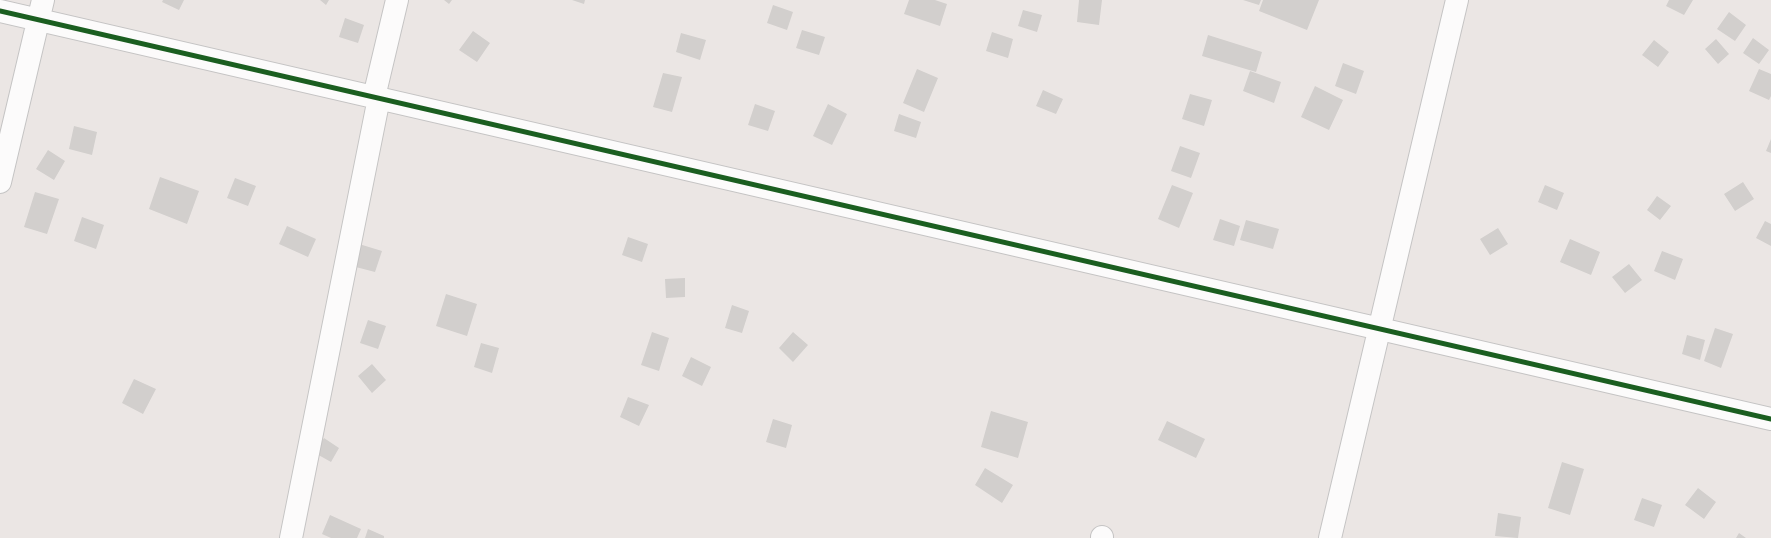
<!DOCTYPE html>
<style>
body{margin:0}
canvas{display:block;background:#ebe6e4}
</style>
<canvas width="1771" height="538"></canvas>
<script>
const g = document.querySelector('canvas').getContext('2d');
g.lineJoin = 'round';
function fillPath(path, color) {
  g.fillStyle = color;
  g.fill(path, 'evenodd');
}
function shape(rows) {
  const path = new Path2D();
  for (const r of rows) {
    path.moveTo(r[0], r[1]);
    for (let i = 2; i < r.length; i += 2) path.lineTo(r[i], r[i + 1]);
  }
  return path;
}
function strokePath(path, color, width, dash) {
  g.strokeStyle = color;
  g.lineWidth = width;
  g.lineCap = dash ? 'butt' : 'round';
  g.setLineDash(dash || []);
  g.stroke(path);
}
fillPath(shape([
 [163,0,184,0,179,10,162,2],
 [320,0,329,0,326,5],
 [444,0,452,0,449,4],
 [572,0,585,0,584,4],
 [909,0,935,0,947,4,940,26,904,14],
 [1079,0,1102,0,1099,25,1077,22],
 [1243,0,1261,0,1259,5],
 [1263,0,1319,0,1307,30,1259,11],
 [1669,0,1693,0,1684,15,1666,6],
 [773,5,793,12,787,30,767,23],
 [1023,10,1042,15,1037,32,1018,26],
 [1729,12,1746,25,1735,41,1717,29],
 [345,18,364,25,358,43,339,37],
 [802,30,825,37,819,55,796,48],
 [473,31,490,43,477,62,459,50],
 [992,32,1013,39,1008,58,986,51],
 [681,33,706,40,700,60,676,52],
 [1208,35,1262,52,1256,72,1202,56],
 [1753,38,1769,50,1759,64,1743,53],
 [1716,39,1729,54,1718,64,1705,49],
 [1654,40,1669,52,1658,67,1642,55],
 [1343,63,1364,71,1356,94,1335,86],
 [917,69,938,78,924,112,903,103],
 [1759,69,1771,74,1771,96,1769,100,1749,91],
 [1250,71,1281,82,1274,103,1243,91],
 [663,73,682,77,672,112,653,107],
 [1315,86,1343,100,1329,130,1301,117],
 [1043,90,1063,99,1056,114,1036,106],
 [1190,94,1212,100,1204,126,1182,119],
 [755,104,775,111,768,131,748,125],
 [828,104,847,114,832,145,813,136],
 [899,114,921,122,916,138,894,131],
 [74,126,97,132,92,155,69,149],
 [1771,139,1771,153,1766,151],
 [1180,146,1200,153,1191,178,1171,171],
 [48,150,65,161,54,180,36,169],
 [160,177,199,191,187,224,149,209],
 [235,178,256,186,248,206,227,198],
 [1743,182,1754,199,1735,211,1724,194],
 [1172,185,1193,193,1179,228,1158,219],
 [1545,185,1564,193,1557,210,1538,202],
 [35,192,59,199,47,234,24,227],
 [1657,196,1671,206,1660,220,1647,210],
 [82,217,104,225,96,249,74,241],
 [1220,219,1240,226,1234,246,1213,240],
 [1246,220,1279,229,1273,249,1240,240],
 [1765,221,1771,224,1771,246,1756,238],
 [287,226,316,239,308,257,279,244],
 [1498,228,1508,244,1490,255,1480,239],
 [628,237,648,244,642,262,622,255],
 [1570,239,1600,252,1591,275,1560,262],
 [359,244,382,251,375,272,352,266],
 [1662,251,1683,259,1675,280,1654,271],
 [1629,264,1642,280,1625,293,1612,277],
 [685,278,685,297,666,298,665,279],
 [446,294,477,304,467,336,436,326],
 [732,305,749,311,742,333,725,328],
 [368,320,386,326,378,349,360,343],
 [1715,328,1733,334,1721,368,1704,361],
 [652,332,669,338,659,371,641,365],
 [793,332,808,345,793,362,779,348],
 [1687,335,1705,340,1700,360,1682,354],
 [481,343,499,348,492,373,474,367],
 [691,357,711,367,702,386,682,376],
 [372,364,386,380,372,393,358,376],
 [134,379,156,389,143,414,122,403],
 [628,397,649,405,639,426,620,417],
 [991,411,1028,422,1018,458,981,447],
 [773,419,792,425,786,448,766,442],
 [1167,421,1205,439,1196,458,1158,440],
 [324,438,339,448,331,462,315,453],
 [1562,462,1584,469,1570,515,1548,508],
 [985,468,1013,485,1002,503,975,485],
 [1698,488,1716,502,1704,519,1685,505],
 [1642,498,1662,505,1654,527,1634,520],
 [1498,513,1521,517,1518,538,1495,536],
 [330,515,361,529,357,538,331,538,322,534],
 [368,529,384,536,384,538,365,538],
 [1739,533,1746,538,1736,538]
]), '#d2cfcd');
const minor = shape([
 [0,11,1771,419],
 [374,97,397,0],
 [0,182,43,0],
 [291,538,379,98],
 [1102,538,1102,537],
 [1330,538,1457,0]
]);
strokePath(minor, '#c5c4c4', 24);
strokePath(minor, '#fcfbfb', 22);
strokePath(shape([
 [0,11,1771,419]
]), '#1b5e20', 5);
</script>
